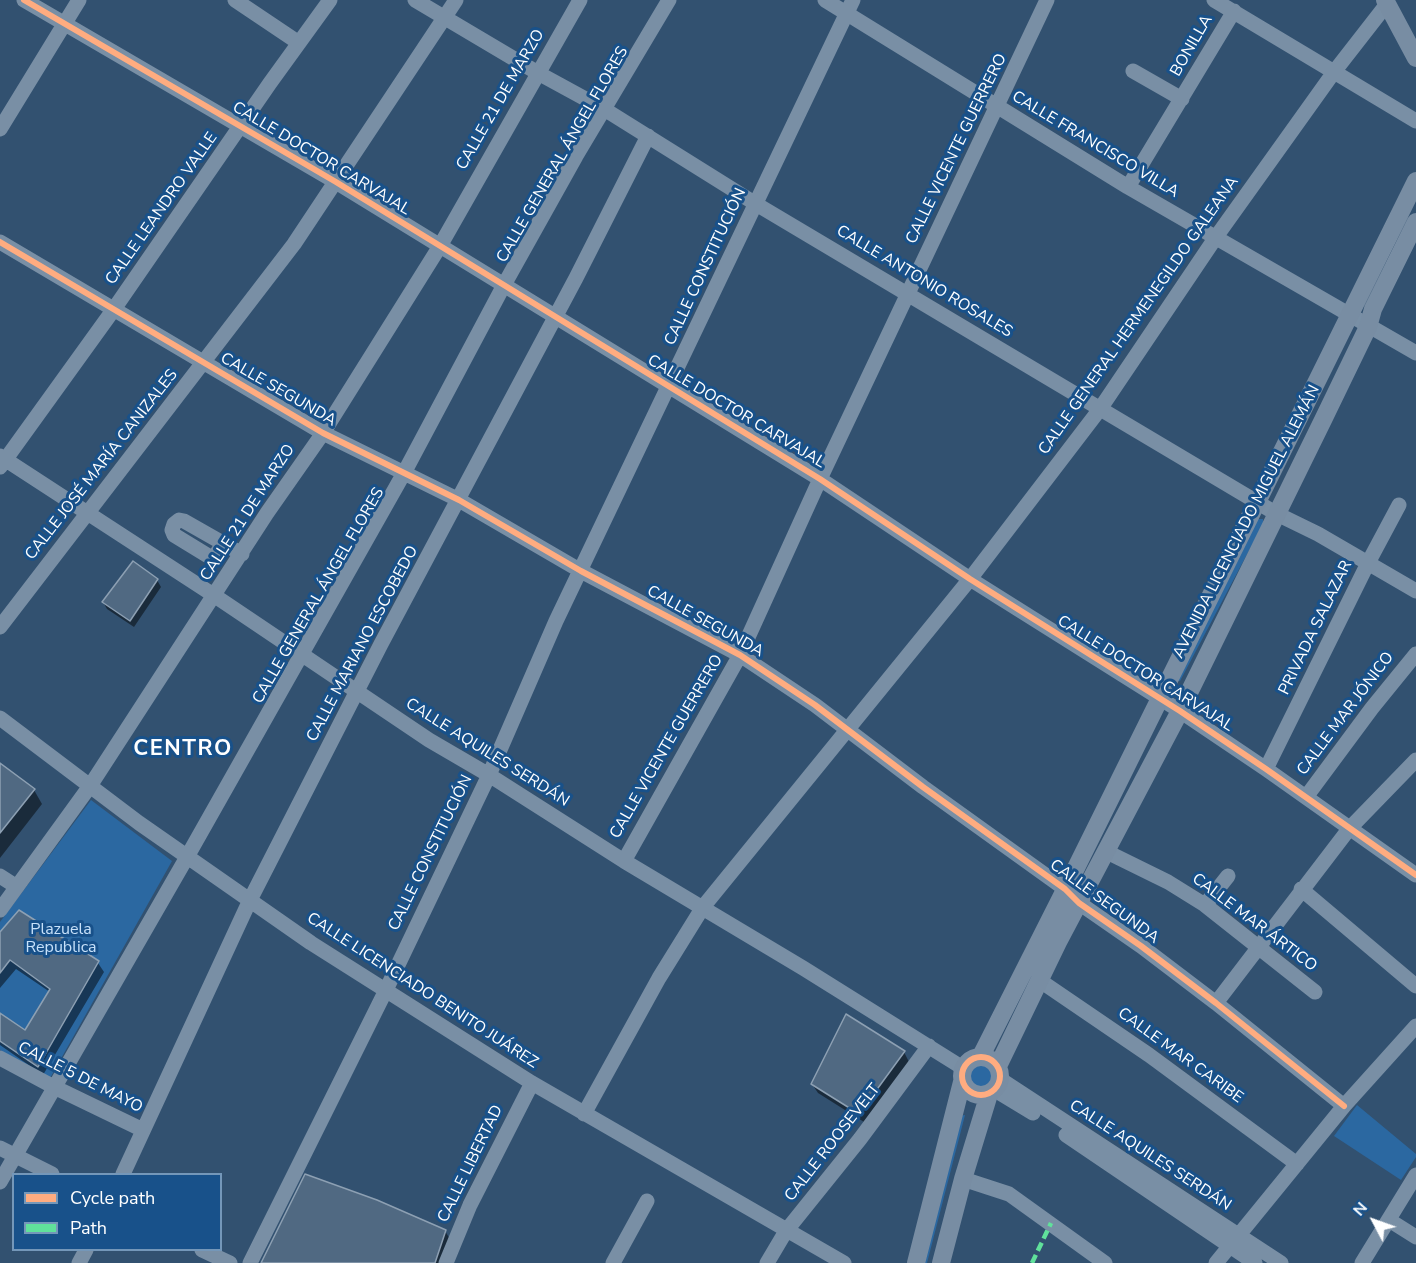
<!DOCTYPE html>
<meta charset="utf-8">
<style>
body{margin:0}
#map{position:relative;width:1416px;height:1263px;overflow:hidden;background:#325170;font-family:"Nunito Sans",sans-serif}
canvas{display:block}
.legend{position:absolute;left:12px;top:1173px;width:210px;height:78px;box-sizing:border-box;background:#18518a;border:2px solid #7497b9;margin:0;padding:8px 10px;list-style:none;font-size:18px;color:#fff}
.legend li{display:flex;align-items:center;gap:12px;height:30px}
.legend b{width:30px;border:2px solid #7497b9}
.north{position:absolute;left:1344px;top:1191px;width:60px;height:60px;-webkit-text-stroke:4px #18518a;paint-order:stroke;rotate:311deg;font-size:16px;font-weight:700;line-height:24px;text-align:center;color:#fff}
.north::after{content:'';display:block;margin:auto;width:21px;height:27px;background:#fff;clip-path:polygon(50% 0,100% 100%,50% 72%,0 100%)}
</style>
<div id="map">
<canvas width="1416" height="1263"></canvas>
<ul class="legend">
<li><b style="height:8px;background:#ffac80"></b>Cycle path</li>
<li><b style="height:8px;background:#60e19b"></b>Path</li>
</ul>
<div class="north">N</div>
</div>
<script>
const g = document.querySelector('canvas').getContext('2d');
g.lineJoin = 'round';
function fillPath(path, color) {
  g.fillStyle = color;
  g.fill(path, 'evenodd');
}
function shape(rows) {
  const path = new Path2D();
  for (const r of rows) {
    if (r.length === 3) {
      path.moveTo(r[0] + r[2], r[1]);
      path.arc(r[0], r[1], r[2], 0, 2 * Math.PI);
      continue;
    }
    path.moveTo(r[0], r[1]);
    for (let i = 2; i < r.length; i += 2) path.lineTo(r[i], r[i + 1]);
  }
  return path;
}
function strokePath(path, color, width, dash) {
  g.strokeStyle = color;
  g.lineWidth = width;
  g.lineCap = dash ? 'butt' : 'round';
  g.setLineDash(dash || []);
  g.stroke(path);
}
function label(font, color, halo, rows, align = 'center') {
  g.font = font + ' "Nunito Sans",sans-serif';
  g.lineWidth = 6;
  g.setLineDash([]);
  g.textBaseline = 'middle';
  g.strokeStyle = halo;
  g.fillStyle = color;
  for (const [text, x, y, turn = 0] of rows) {
    g.save();
    g.translate(x, y);
    g.rotate((+turn || 0) * Math.PI / 180);
    g.textAlign = isNaN(turn) ? turn : align;
    if (halo) g.strokeText(text, 0, 0);
    g.fillText(text, 0, 0);
    g.restore();
  }
}
fillPath(shape([
 [1256,519,1263,519,1263,524,1180,681,1172,679],
 [91,800,172,861,49,1080,0,1050,0,922],
 [981,1075,12],
 [1357,1105,1416,1154,1416,1157,1401,1180,1334,1136],
 [965,1115,927,1263,922,1263,960,1116]
]), '#2b68a1');
fillPath(shape([
 [157,580,161,587,134,627,107,609,103,602],
 [0,765,34,790,42,804,0,858],
 [19,912,98,963,104,972,43,1075,0,1045,0,1015,26,1032,50,992,16,969,0,988,0,934],
 [904,1052,909,1062,864,1122,818,1093,812,1084],
 [445,1231,450,1239,442,1263,262,1263]
]), '#0007');
const building = shape([
 [133,561,158,579,130,621,102,602,133,561],
 [0,763,35,789,0,833,0,763],
 [19,910,99,961,38,1067,0,1041,0,1013,25,1030,50,989,10,960,0,973,0,932,19,910],
 [846,1014,905,1051,859,1114,811,1084,846,1014],
 [305,1174,377,1200,446,1230,435,1263,261,1263,305,1174]
]);
fillPath(building, '#506982');
strokePath(building, '#8da0b3', 1.5);
strokePath(shape([
 [24,0,336,182,820,479,970,579,1180,711,1266,769,1416,875],
 [235,0,299,43],
 [415,0,538,73,604,109,756,204,1045,376,1277,514,1318,534,1416,591],
 [825,0,1128,187,1416,353],
 [1214,0,1416,121],
 [1133,71,1182,99],
 [0,129,79,0],
 [1128,187,1234,11],
 [0,242,323,433,459,500,581,571,740,655,815,705,923,787,1065,889,1079,903,1141,946,1216,1003,1344,1106],
 [0,456,215,596,429,740,489,775,624,861,803,968,963,1068],
 [0,467,114,309,270,83,330,0],
 [223,544,215,556,210,557,174,535,172,530,174,524,179,520,184,521,242,554],
 [0,627,294,244,456,0],
 [0,718,139,823,311,943,532,1083,844,1263],
 [1266,769,1368,563,1399,505],
 [1306,797,1372,708,1416,654],
 [1107,852,1168,882,1205,905,1315,992],
 [624,861,740,655,820,479,1047,0],
 [0,876,17,887],
 [1301,889,1416,986],
 [1205,905,1228,876],
 [0,910,90,786,267,513,323,433,440,246,580,0],
 [1039,980,1149,1055,1297,1164],
 [1216,1003,1349,829,1416,760],
 [0,1058,54,1087,143,1130],
 [1000,1079,1281,1263],
 [995,1090,1033,1113],
 [584,1114,659,978,703,907,970,579,1100,409,1216,237,1334,72,1387,4],
 [1066,1135,1255,1263],
 [0,1148,52,1174],
 [123,1174,250,900,381,644,576,278,648,136],
 [963,1179,1009,1194,1105,1263],
 [0,1182,187,857,404,473,504,285,576,156,669,0],
 [1389,1220,1416,1237],
 [202,1250,230,1263],
 [79,1263,86,1250],
 [250,1263,386,990,489,775,556,621,853,0],
 [446,1263,470,1205,532,1083],
 [613,1263,647,1201],
 [767,1263,786,1231,860,1139,929,1046],
 [1216,1263,1344,1106,1416,1026],
 [1362,1263,1416,1175]
]), '#798fa5', 15);
strokePath(shape([
 [1385,0,1416,58],
 [981,1056,1074,872,1416,181],
 [981,1076,19],
 [998,1066,1058,942,1180,711,1323,420,1368,327,1373,309,1416,222],
 [916,1263,962,1082],
 [941,1263,963,1179,989,1094]
]), '#788da3', 18);
strokePath(shape([
 [1032,1263,1051,1223]
]), '#60e19b', 4.5, [9, 4.5]);
strokePath(shape([
 [24,0,336,182,820,479,970,579,1180,711,1266,769,1416,875],
 [0,242,323,433,459,500,581,571,740,655,815,705,923,787,1065,889,1079,903,1141,946,1216,1003,1344,1106],
 [981,1076,19]
]), '#ffac80', 6);
label('16px', '#fff', '#18518a', [
 ["BONILLA",1192,46,-60],
 ["CALLE 21 DE MARZO",501,100,-60],
 ["CALLE FRANCISCO VILLA",1095,145,31],
 ["CALLE VICENTE GUERRERO",957,149,-64],
 ["CALLE GENERAL ÁNGEL FLORES",563,155,-60],
 ["CALLE DOCTOR CARVAJAL",321,159,31],
 ["CALLE LEANDRO VALLE",162,209,-55],
 ["CALLE CONSTITUCIÓN",706,267,-65],
 ["CALLE ANTONIO ROSALES",924,282,31],
 ["CALLE GENERAL HERMENEGILDO GALEANA",1139,316,-55],
 ["CALLE SEGUNDA",278,390,30],
 ["CALLE DOCTOR CARVAJAL",736,412,31],
 ["CALLE JOSÉ MARÍA CANIZALES",102,465,-52],
 ["CALLE 21 DE MARZO",248,513,-57],
 ["AVENIDA LICENCIADO MIGUEL ALEMÁN",1247,522,-63],
 ["CALLE GENERAL ÁNGEL FLORES",319,596,-60],
 ["CALLE SEGUNDA",705,622,29],
 ["PRIVADA SALAZAR",1316,628,-64],
 ["CALLE MARIANO ESCOBEDO",363,644,-62],
 ["CALLE DOCTOR CARVAJAL",1145,674,32],
 ["CALLE MAR JÓNICO",1346,714,-53],
 ["CALLE VICENTE GUERRERO",667,747,-60],
 ["CALLE AQUILES SERDÁN",487,753,32],
 ["CALLE CONSTITUCIÓN",431,853,-64],
 ["CALLE SEGUNDA",1104,902,36],
 ["CALLE MAR ÁRTICO",1254,923,37],
 ["CALLE LICENCIADO BENITO JUÁREZ",422,991,33],
 ["CALLE MAR CARIBE",1180,1056,36],
 ["CALLE 5 DE MAYO",80,1078,27],
 ["CALLE ROOSEVELT",833,1143,-52],
 ["CALLE AQUILES SERDÁN",1150,1156,33],
 ["CALLE LIBERTAD",471,1164,-64]
]);
label('16px', '#c7e1fa', '#18518a', [
 ["Plazuela",61,930],
 ["Republica",61,948]
]);
g.letterSpacing = '1.5px';
label('bold 22px', '#fff', '#18518a', [
 ["CENTRO",183,750]
]);
g.letterSpacing = '0px';
</script>
